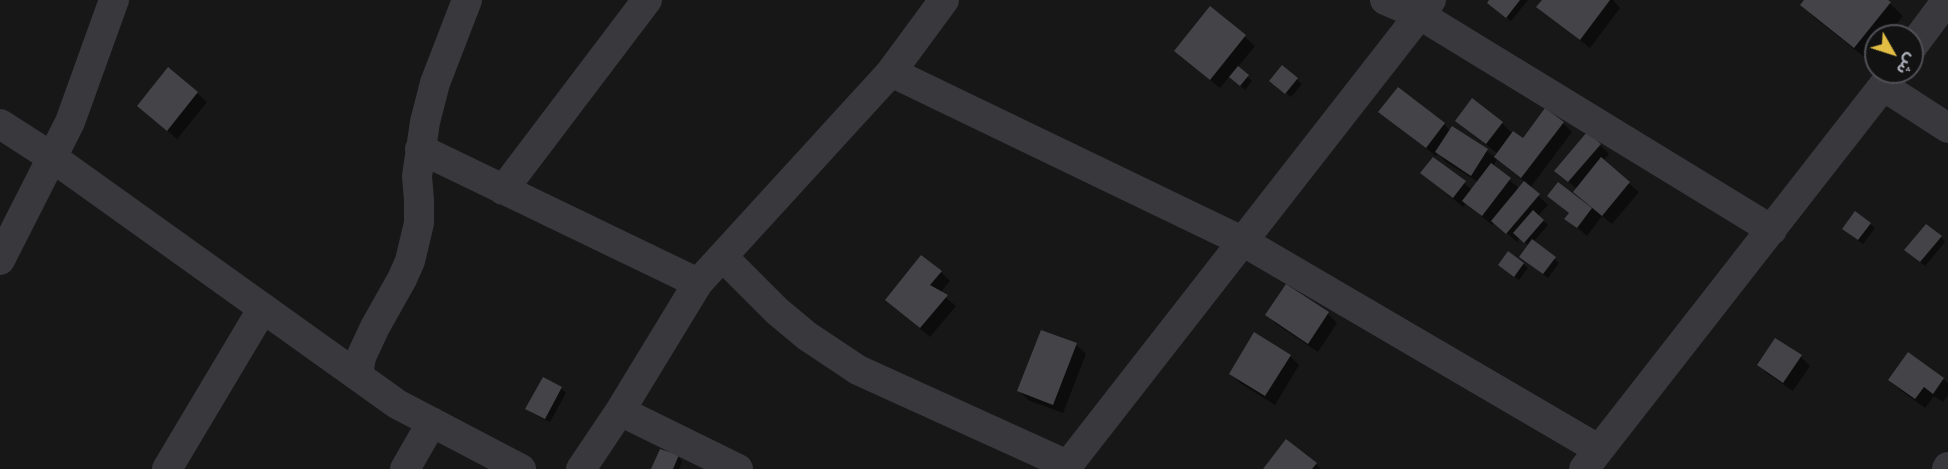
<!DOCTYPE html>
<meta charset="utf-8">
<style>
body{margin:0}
#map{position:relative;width:1948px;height:469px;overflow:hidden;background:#171718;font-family:Raleway,"Noto Sans Arabic",sans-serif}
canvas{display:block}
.north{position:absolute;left:1864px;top:24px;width:60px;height:60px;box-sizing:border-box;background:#121213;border:2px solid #4f5055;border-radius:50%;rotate:129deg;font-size:16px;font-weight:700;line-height:24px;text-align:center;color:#aaacb7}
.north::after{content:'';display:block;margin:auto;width:21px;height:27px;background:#e3be44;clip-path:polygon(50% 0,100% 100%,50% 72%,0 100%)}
</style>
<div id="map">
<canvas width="1948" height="469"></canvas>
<div class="north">ش</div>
</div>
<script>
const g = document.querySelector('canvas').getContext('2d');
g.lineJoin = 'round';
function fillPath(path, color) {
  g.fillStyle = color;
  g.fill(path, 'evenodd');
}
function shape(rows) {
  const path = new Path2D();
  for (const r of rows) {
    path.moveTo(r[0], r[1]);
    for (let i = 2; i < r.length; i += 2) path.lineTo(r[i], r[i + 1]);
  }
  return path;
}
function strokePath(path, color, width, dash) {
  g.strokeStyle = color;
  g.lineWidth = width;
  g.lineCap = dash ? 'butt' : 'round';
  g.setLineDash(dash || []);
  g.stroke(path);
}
fillPath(shape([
 [1491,0,1528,0,1511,21,1493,7],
 [1544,0,1613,0,1620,8,1590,48,1538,7],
 [1805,0,1886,0,1903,16,1887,36,1876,36,1876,50,1868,60,1815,18,1802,5],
 [1211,8,1255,46,1237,68,1252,81,1245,90,1230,76,1220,88,1186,60],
 [1282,67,1302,84,1291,97,1276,85],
 [197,93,207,102,177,139,139,106],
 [1380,112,1444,124,1450,131,1487,151,1495,158,1498,154,1457,121,1502,123,1513,134,1524,140,1563,123,1572,132,1530,188,1548,205,1538,216,1548,225,1533,242,1559,263,1548,278,1526,261,1529,246,1520,238,1517,242,1494,222,1492,225,1466,203,1463,207,1422,173,1434,159,1472,190,1478,182,1446,162,1438,154,1436,156],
 [1497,159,1525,182,1520,189,1493,166],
 [1600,145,1609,154,1603,161,1639,192,1612,224,1602,216,1587,236,1566,218,1570,214,1549,196,1586,206,1588,205,1575,192,1577,189,1556,171],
 [1870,224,1875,228,1863,244,1848,233],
 [1941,237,1945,242,1925,266,1911,255],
 [1523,264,1528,268,1519,280,1504,269],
 [941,272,950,281,940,293,956,306,930,337,887,300],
 [1267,314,1328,314,1337,323,1318,352,1276,324],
 [1076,345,1086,354,1063,413,1028,400,1019,391],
 [1290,356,1299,365,1275,405,1240,383,1231,374],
 [1801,357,1810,366,1793,391,1768,374,1759,365],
 [1943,379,1948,383,1948,395,1943,402,1934,396,1925,408,1900,390,1890,380],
 [561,388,566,393,550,422,532,413,527,409],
 [678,457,682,461,679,469,653,469],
 [1316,464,1321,469,1265,469]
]), '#0007');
fillPath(shape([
 [1489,0,1520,0,1506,18,1487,3],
 [1542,0,1610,0,1580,40,1536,7],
 [1804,0,1888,0,1891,2,1854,48,1800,5],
 [1210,6,1246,35,1210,80,1174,51],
 [1282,65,1298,78,1285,94,1269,81],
 [1238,66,1249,75,1240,86,1229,77],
 [168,67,198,92,167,131,137,106],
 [1398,87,1445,123,1426,148,1378,112],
 [1472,98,1503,122,1486,144,1455,121],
 [1545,108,1564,122,1521,178,1494,157,1513,131,1523,138],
 [1452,126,1488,149,1471,176,1435,152],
 [1587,132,1601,144,1568,182,1554,171],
 [1433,157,1466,181,1453,198,1420,173],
 [1601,157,1630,182,1602,216,1573,192],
 [1491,163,1511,178,1482,216,1462,201],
 [1524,181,1540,194,1506,234,1491,221],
 [1558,182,1592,208,1577,228,1564,219,1569,213,1547,196],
 [1533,210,1544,220,1524,243,1513,233],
 [1855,211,1871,223,1858,240,1842,229],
 [1926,224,1942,236,1920,262,1904,250],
 [1532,239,1556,257,1543,274,1519,257],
 [1508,251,1524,263,1514,277,1498,265],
 [921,255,942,271,930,285,948,295,920,328,885,300],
 [1286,284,1329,312,1308,344,1265,315],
 [1041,330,1077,343,1053,405,1017,391],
 [1254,332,1291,355,1265,396,1229,374],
 [1775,338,1802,355,1783,383,1757,365],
 [1908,352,1944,378,1933,394,1924,387,1915,399,1888,380],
 [543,377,562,387,545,419,525,409],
 [1286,439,1317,463,1312,469,1263,469],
 [660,449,679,455,673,469,651,469]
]), '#444448');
strokePath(shape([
 [1385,0,1420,15,1772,230],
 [1912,47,1947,0],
 [891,72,1244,242,1598,449],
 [1883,86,1948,128],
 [0,124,53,158,397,404,521,469],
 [420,149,698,283],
 [503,190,647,0],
 [723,257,777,311,807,336,858,370,1067,465],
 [0,260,70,122,114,0],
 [358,376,361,357,375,327,402,279,410,261,419,223,419,200,417,176,425,122,435,83,467,0],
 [620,411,738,469],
 [167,469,263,308],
 [405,469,432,422],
 [581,469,620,411,698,283,891,72,944,0],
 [1065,469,1431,0],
 [1584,469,1894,72],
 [1947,469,1948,467]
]), '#38383d', 30);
</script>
